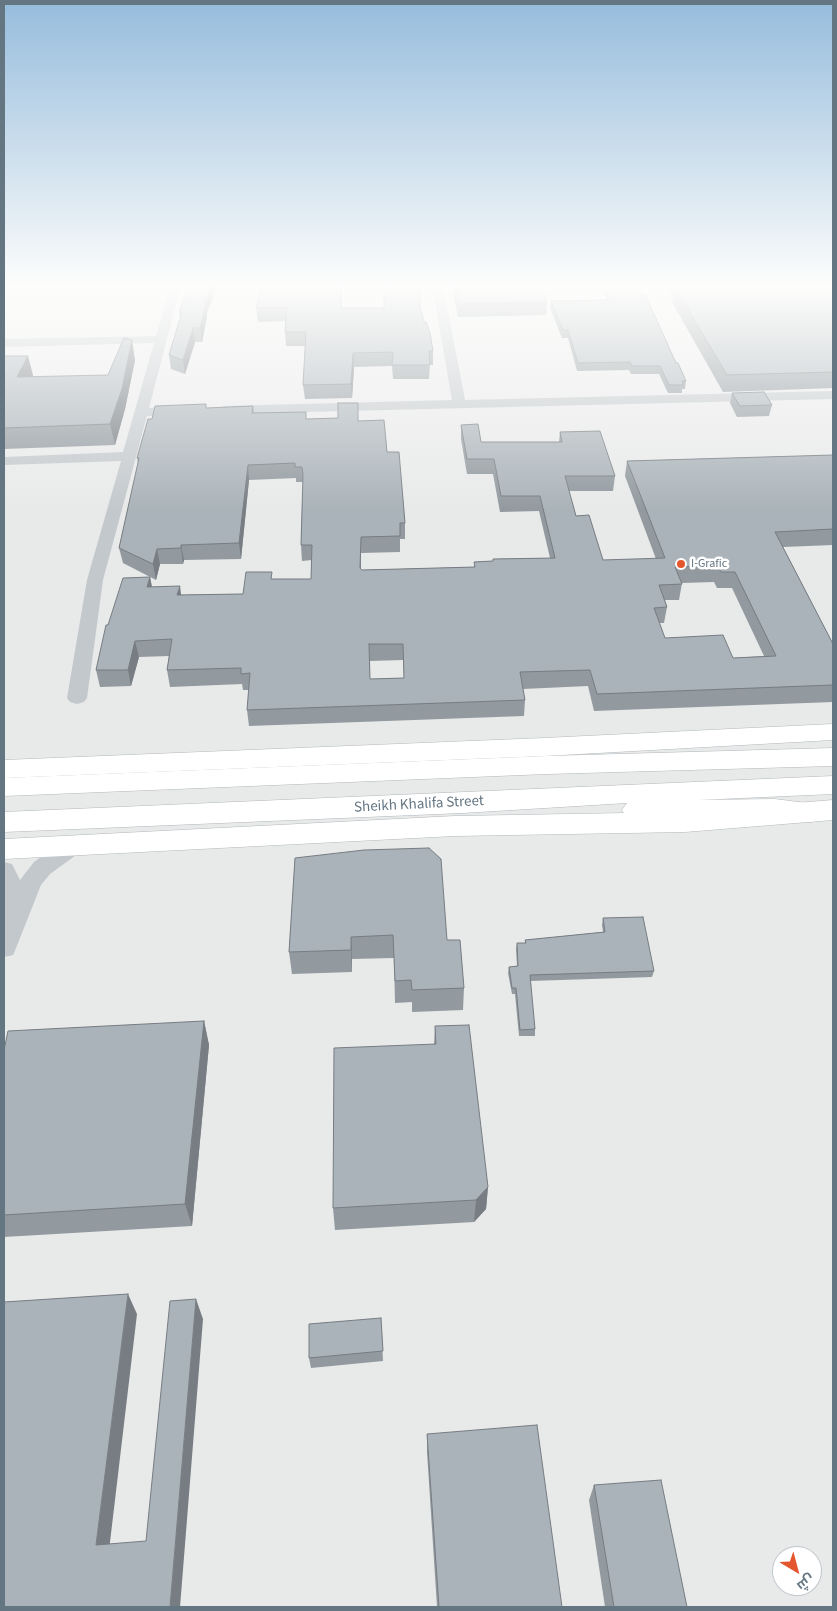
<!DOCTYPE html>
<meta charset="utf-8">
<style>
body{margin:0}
#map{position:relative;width:837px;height:1611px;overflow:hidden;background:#fafaf8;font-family:"Source Sans 3",Cairo,sans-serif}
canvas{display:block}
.frame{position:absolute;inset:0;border:5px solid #657683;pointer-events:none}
.north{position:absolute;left:772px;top:1546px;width:50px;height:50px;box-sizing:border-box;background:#fff;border:1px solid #c1c8cd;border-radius:50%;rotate:143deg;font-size:14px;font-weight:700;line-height:20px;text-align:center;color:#657683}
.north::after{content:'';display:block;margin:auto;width:18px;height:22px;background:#e4572e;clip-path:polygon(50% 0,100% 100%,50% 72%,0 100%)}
</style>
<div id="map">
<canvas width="837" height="1611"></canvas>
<div class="frame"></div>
<div class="north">ش</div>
</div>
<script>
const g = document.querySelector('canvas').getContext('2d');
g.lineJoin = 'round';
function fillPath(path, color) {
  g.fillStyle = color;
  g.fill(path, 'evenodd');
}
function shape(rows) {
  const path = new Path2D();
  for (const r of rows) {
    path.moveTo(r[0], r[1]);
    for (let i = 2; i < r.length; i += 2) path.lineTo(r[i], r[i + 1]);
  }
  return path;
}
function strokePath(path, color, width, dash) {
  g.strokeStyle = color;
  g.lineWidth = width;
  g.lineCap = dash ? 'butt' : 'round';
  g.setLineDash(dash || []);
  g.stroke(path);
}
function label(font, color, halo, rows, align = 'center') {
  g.font = font + ' "Source Sans 3",sans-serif';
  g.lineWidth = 5;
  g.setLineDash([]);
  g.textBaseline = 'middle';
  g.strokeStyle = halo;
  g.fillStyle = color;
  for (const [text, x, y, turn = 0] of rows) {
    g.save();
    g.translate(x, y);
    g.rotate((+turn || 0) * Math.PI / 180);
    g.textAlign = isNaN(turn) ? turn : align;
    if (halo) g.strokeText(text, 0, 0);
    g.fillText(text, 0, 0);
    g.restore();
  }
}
fillPath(shape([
 [4,285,833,285,833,1607,4,1607],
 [782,1556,812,1556,812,1586,782,1586]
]), '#e8e9e9');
const secondary = shape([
 [833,724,833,740,544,756,4,778,4,760,544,738,833,724],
 [833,800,833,820,685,832,455,836,4,859,4,839,455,816,685,812,833,800]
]);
const trunk = shape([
 [833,748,833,766,547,774,4,796,4,778,547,756,833,748],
 [833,776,833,794,698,800,775,799,822,805,826,812,822,819,812,822,775,819,636,820,626,817,622,810,627,803,463,813,4,832,4,812,833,776]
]);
strokePath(secondary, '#b3babf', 1);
strokePath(trunk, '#b4b9bd', 1);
fillPath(shape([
 [170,285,181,285,149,408,183,407,190,411,183,415,147,416,103,580,87,698,84,702,77,704,70,702,67,698,87,580,121,461,4,465,4,457,123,452,154,343,4,347,4,339,156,336,170,285],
 [432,285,443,285,465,400,833,391,833,399,224,414,217,410,224,406,452,400,432,285],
 [71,839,79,841,82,847,79,853,50,874,41,885,16,948,13,955,4,957,4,862,12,864,20,880,34,862,63,841,71,839]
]), '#c3c8cc');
fillPath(secondary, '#fff');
fillPath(trunk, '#fff');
fillPath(shape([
 [261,285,342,285,341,308,384,308,384,286,372,286,372,285,420,285,420,307,424,322,433,351,433,365,430,365,429,379,393,379,392,366,354,367,352,398,305,399,303,385,305,346,286,346,285,332,286,321,258,322,256,308],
 [451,285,541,285,547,302,546,315,458,317],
 [602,285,636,285,640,294,676,363,686,381,685,389,682,389,682,393,668,393,659,374,631,374,629,370,577,371,568,338,562,338,550,308,551,301,607,300],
 [665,285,833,285,833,388,723,392,672,302,673,297],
 [193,290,207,312,207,317,202,342,195,342,185,374,171,369,169,355,180,319,179,312],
 [4,356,33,375,32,377,108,375,135,360,125,409,115,445,4,449],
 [732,393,772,405,769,416,737,417,730,403],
 [253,406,254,413,307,419,358,421,387,452,405,523,405,539,400,539,400,552,361,553,361,569,362,570,474,567,474,562,493,561,493,559,550,558,539,511,500,512,493,474,467,474,461,439,461,425,481,442,559,442,560,432,615,476,613,491,569,491,576,516,603,560,656,559,625,476,627,461,833,455,833,545,783,547,833,644,833,702,594,711,588,686,523,689,525,700,524,716,249,726,247,710,249,690,243,690,242,684,170,687,167,670,169,656,139,657,131,686,100,687,96,670,108,625,150,577,152,587,181,595,243,594,272,579,311,579,312,560,302,561,301,545,303,482,296,482,296,478,249,480,241,559,184,560,183,564,160,564,156,580,123,563,119,548,138,463,137,458,152,419,207,408],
 [714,582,717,588,732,588,764,656,733,658,665,638,659,623,664,623,667,607,665,600,679,600,682,583],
 [403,660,404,678,370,679,370,661],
 [295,858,447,940,464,988,463,1010,412,1012,412,1002,395,1003,394,958,352,959,352,972,292,974,289,952],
 [603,918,654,971,652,977,530,981,535,1029,535,1036,519,1036,515,994,512,994,508,973,509,967,517,966,516,949,517,943,525,943,525,940,603,932,602,925],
 [204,1021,209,1045,192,1226,4,1237,4,1050],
 [435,1026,488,1187,486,1209,474,1222,335,1230,333,1208,434,1044],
 [381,1318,383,1361,311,1368,309,1358],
 [427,1434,562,1607,437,1607,427,1452],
 [594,1485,687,1607,605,1607,589,1500]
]), '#929a9f');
fillPath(shape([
 [212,285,219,285,207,312,207,317,202,342,200,328,203,303],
 [341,285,342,285,341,322],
 [193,328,195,342,185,374,183,360],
 [132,340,135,360,125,409,115,445,110,424],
 [353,353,354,367,352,398,351,384],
 [28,356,33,375,22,397,17,377],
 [248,465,249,480,241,559,239,543],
 [361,537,361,553,360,584,360,568],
 [181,545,184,560,183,564,181,548],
 [157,549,160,564,156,580,153,564],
 [150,577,153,593,147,587],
 [180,586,182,602,177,595],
 [135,641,139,657,131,686,128,670],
 [351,937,352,959,352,972,351,950],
 [204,1021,209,1045,192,1226,185,1204],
 [488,1187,486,1209,474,1222,476,1200],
 [128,1294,137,1314,108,1559,96,1545],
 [196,1299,203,1319,180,1607,170,1607]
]), '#777d82');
const building = shape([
 [194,285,212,285,203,303,206,303,200,328,193,328,183,360,169,355,182,312,179,312,187,290,193,290,194,285],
 [261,285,341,285,341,308,384,308,384,285,420,285,420,307,424,322,426,322,430,333,433,351,429,351,430,365,392,365,393,352,353,353,351,384,303,385,306,332,285,332,287,308,256,308,261,285],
 [455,285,541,285,547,302,459,304,455,285],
 [605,285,636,285,640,294,645,294,676,363,678,363,686,381,682,381,683,385,669,385,660,366,632,366,630,362,578,363,568,330,563,330,551,301,608,300,608,297,610,297,605,285],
 [677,285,833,285,833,372,727,375,674,286,678,286,677,285],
 [124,338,132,340,122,389,110,424,4,428,4,356,28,356,17,377,108,375,124,338],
 [764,392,772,405,740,406,732,393,764,392],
 [338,403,358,403,358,421,384,420,387,452,399,452,405,523,400,523,400,536,361,537,360,568,362,570,475,567,474,562,493,561,493,559,555,558,540,496,501,496,494,459,467,459,461,425,478,424,481,442,562,442,560,432,600,431,615,476,565,476,576,516,589,515,603,560,665,558,627,461,833,455,833,529,775,532,833,644,833,685,597,694,590,670,520,672,525,700,247,710,250,673,241,674,241,668,167,670,172,639,135,641,128,670,96,670,106,625,108,625,123,578,150,577,147,587,180,586,177,595,243,594,246,572,272,572,271,579,311,579,312,545,301,545,303,475,302,467,295,467,295,463,248,465,239,543,181,545,181,548,157,549,153,564,119,548,139,458,137,458,148,419,152,419,155,406,206,404,206,408,253,406,252,413,306,412,306,419,338,418,338,403],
 [718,566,721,572,735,572,776,656,733,658,723,635,665,638,654,608,667,607,659,585,682,584,675,567,718,566],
 [369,644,403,644,404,678,370,679,369,644],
 [429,848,441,859,447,940,460,940,464,988,412,990,411,980,395,981,393,935,351,937,351,950,289,952,295,858,364,850,429,848],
 [643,917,654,971,530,975,535,1029,520,1030,516,988,512,988,509,967,518,966,517,943,526,943,525,940,605,932,603,918,643,917],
 [204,1021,185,1204,4,1215,4,1050,8,1031,204,1021],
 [469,1025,488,1187,476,1200,333,1208,334,1048,436,1044,435,1026,469,1025],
 [128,1294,96,1545,146,1541,170,1301,196,1299,170,1607,4,1607,4,1302,128,1294],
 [381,1318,383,1351,309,1358,309,1324,381,1318],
 [537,1425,562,1607,439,1607,427,1434,537,1425],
 [661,1480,687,1607,614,1607,594,1485,661,1480]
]);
fillPath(building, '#aab3b9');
strokePath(building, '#777d82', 1);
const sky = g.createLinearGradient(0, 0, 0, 511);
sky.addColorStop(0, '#96bcdc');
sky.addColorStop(0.56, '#fdfdfc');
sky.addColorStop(1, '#fdfdfc00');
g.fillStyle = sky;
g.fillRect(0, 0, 837, 511);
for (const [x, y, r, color] of [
 [681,564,5,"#e4572e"]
]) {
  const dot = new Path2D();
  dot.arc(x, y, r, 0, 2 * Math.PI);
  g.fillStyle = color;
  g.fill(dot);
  strokePath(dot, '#fff', 2);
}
label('12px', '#657683', '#fff', [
 ["I-Grafic",691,564]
], 'left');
label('15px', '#657683', '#fff', [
 ["Sheikh Khalifa Street",419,805,-3]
]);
</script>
